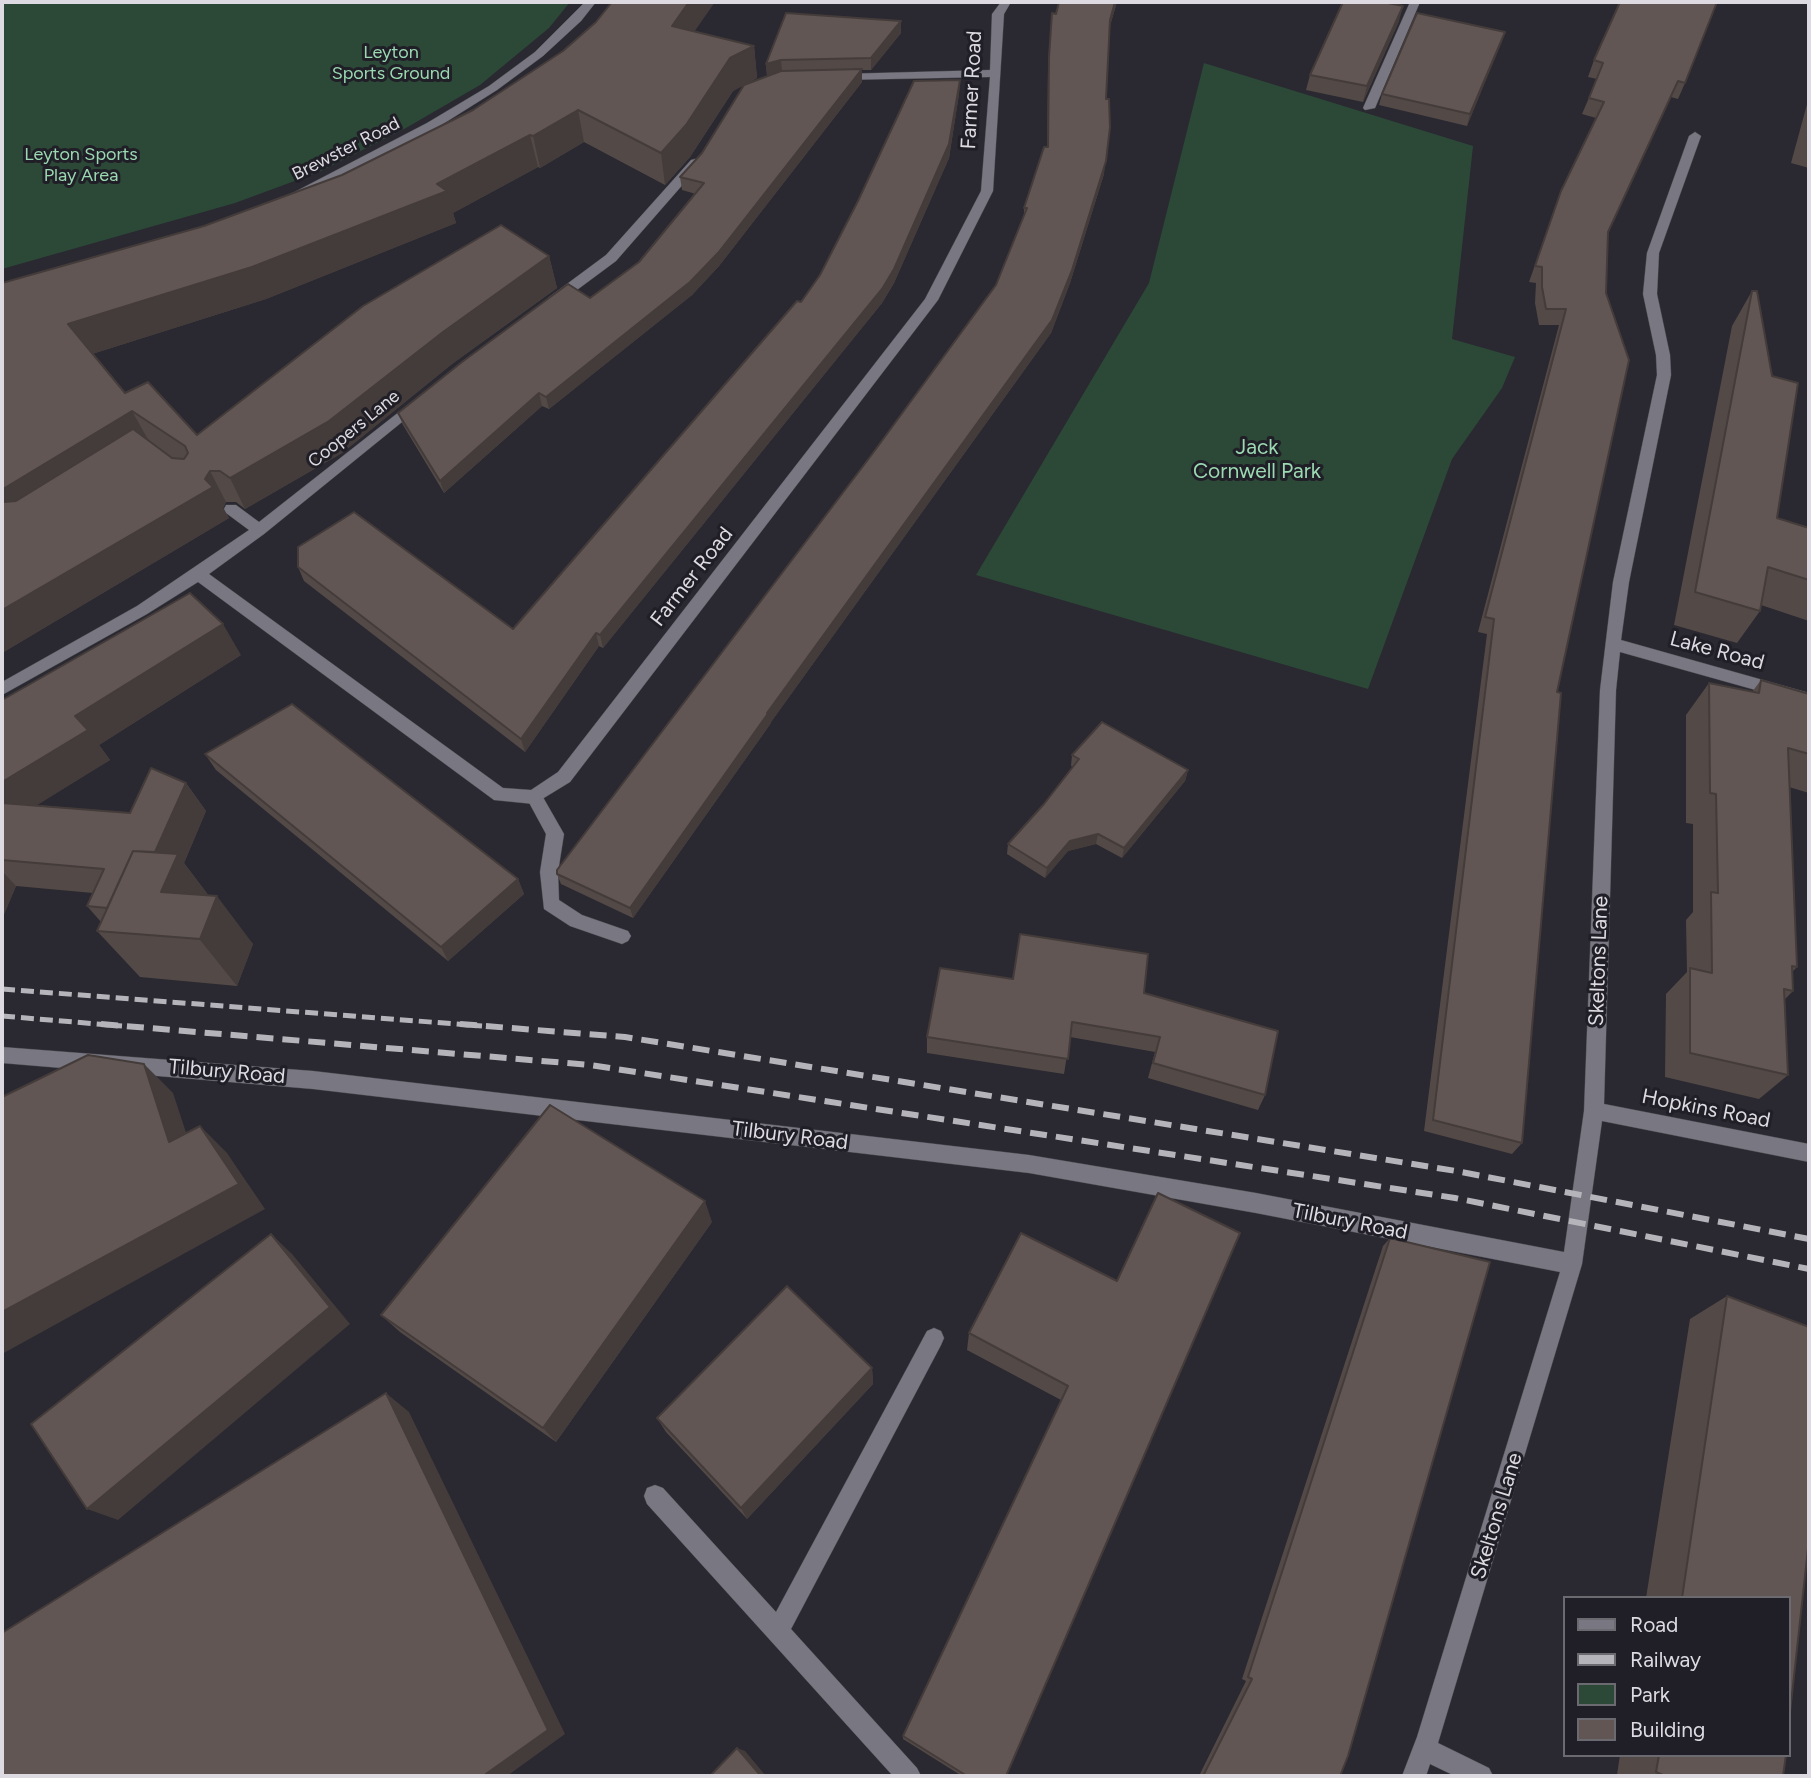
<!DOCTYPE html>
<style>
body{margin:0}
#map{position:relative;width:1811px;height:1778px;overflow:hidden;background:#2a2830;font-family:Figtree,sans-serif}
canvas{display:block}
.frame{position:absolute;inset:0;border:4px solid #dddbe1;pointer-events:none}
.legend{position:absolute;left:1563px;top:1596px;width:228px;height:161px;box-sizing:border-box;background:#201e26;border:2px solid #6c6a71;margin:0;padding:9px 12px;list-style:none;font-size:21px;color:#dddbe1}
.legend li{display:flex;align-items:center;gap:14px;height:35px}
.legend b{width:35px;border:2px solid #6c6a71}
</style>
<div id="map">
<canvas width="1811" height="1778"></canvas>
<div class="frame"></div>
<ul class="legend">
<li><b style="height:9px;background:#797781"></b>Road</li>
<li><b style="height:9px;background:#b6b4bb"></b>Railway</li>
<li><b style="height:19px;background:#2c4938"></b>Park</li>
<li><b style="height:19px;background:#615653"></b>Building</li>
</ul>
</div>
<script>
const g = document.querySelector('canvas').getContext('2d');
g.lineJoin = 'round';
function fillPath(path, color) {
  g.fillStyle = color;
  g.fill(path, 'evenodd');
}
function shape(rows) {
  const path = new Path2D();
  for (const r of rows) {
    path.moveTo(r[0], r[1]);
    for (let i = 2; i < r.length; i += 2) path.lineTo(r[i], r[i + 1]);
  }
  return path;
}
function strokePath(path, color, width, dash) {
  g.strokeStyle = color;
  g.lineWidth = width;
  g.lineCap = dash ? 'butt' : 'round';
  g.setLineDash(dash || []);
  g.stroke(path);
}
function label(font, color, halo, rows, align = 'center') {
  g.font = font + ' Figtree,sans-serif';
  g.lineWidth = 6;
  g.setLineDash([]);
  g.textBaseline = 'middle';
  g.strokeStyle = halo;
  g.fillStyle = color;
  for (const [text, x, y, turn = 0] of rows) {
    g.save();
    g.translate(x, y);
    g.rotate((+turn || 0) * Math.PI / 180);
    g.textAlign = isNaN(turn) ? turn : align;
    if (halo) g.strokeText(text, 0, 0);
    g.fillText(text, 0, 0);
    g.restore();
  }
}
fillPath(shape([
 [2,2,570,2,549,28,480,85,406,128,319,172,235,203,2,269],
 [1204,63,1473,146,1452,339,1515,357,1502,388,1452,459,1368,689,976,575,1149,283]
]), '#2c4938');
const lane = shape([
 [534,790,540,792,564,834,558,872,559,900,582,915,628,931,631,936,628,941,622,944,570,926,544,909,540,872,546,834,526,797,528,792,534,790],
 [934,1328,941,1331,944,1338,941,1345,791,1629,917,1768,921,1776,893,1776,647,1504,644,1496,647,1488,655,1485,663,1488,776,1612,927,1331,934,1328]
]);
const street = shape([
 [585,2,596,2,581,21,543,56,497,90,435,129,295,200,291,201,285,197,427,123,489,86,535,52,585,2],
 [1001,2,1011,2,1004,14,993,191,938,300,570,782,534,804,494,800,198,582,147,614,2,695,2,682,137,606,249,530,226,513,224,509,226,505,236,505,259,522,418,397,423,399,423,405,264,534,209,574,503,788,531,790,558,772,925,299,981,191,990,77,840,80,834,77,840,74,990,70,992,14,1001,2],
 [1410,2,1420,2,1375,108,1365,110,1363,108,1410,2],
 [1695,132,1701,136,1659,253,1657,294,1670,355,1671,375,1629,582,1621,640,1809,693,1809,705,1620,652,1616,690,1604,1104,1809,1144,1809,1162,1602,1121,1582,1264,1438,1743,1489,1768,1493,1776,1455,1776,1430,1764,1426,1776,1402,1776,1417,1737,1560,1272,1256,1213,1029,1173,313,1089,2,1063,2,1047,313,1071,1029,1155,1256,1193,1564,1252,1584,1111,1600,690,1613,582,1657,375,1656,355,1643,294,1647,253,1689,136,1695,132],
 [695,159,699,160,699,166,616,261,558,304,548,304,548,298,606,255,691,160,695,159]
]);
strokePath(lane, '#48464c', 1);
strokePath(street, '#48464c', 1);
fillPath(lane, '#797781');
fillPath(street, '#797781');
strokePath(shape([
 [2,989,482,1026],
 [2,1016,122,1026]
]), '#b6b4bb', 5, [13, 6]);
strokePath(shape([
 [101,1024,590,1065,1455,1198,1809,1269],
 [460,1024,625,1037,1456,1171,1809,1239]
]), '#b6b4bb', 6, [17, 9]);
fillPath(shape([
 [1059,2,1117,2,1109,29,1104,174,1070,283,1051,333,771,722,771,723,633,918,561,884,557,874,873,453,996,285,1024,217,1024,208,1047,147,1048,70,1052,13,1056,14],
 [901,21,901,33,871,70,862,70,862,82,719,266,692,295,549,409,542,406,444,493,403,425,398,413,590,298,639,262,696,194,682,190,680,177,771,75,767,76,766,64],
 [1399,21,1363,102,1306,90,1310,75],
 [596,22,694,32,754,46,757,78,733,91,690,157,665,185,584,142,540,168,538,167,453,213,456,223,266,299,92,354,125,393,197,435,549,256,557,288,452,364,342,453,245,509,236,502,226,502,223,508,229,518,2,653,2,283,204,226,342,175,473,110,563,51],
 [1505,32,1467,126,1379,105,1382,94],
 [1594,60,1685,83,1678,99,1671,97,1608,233,1557,692,1522,1143,1512,1154,1424,1131,1487,634,1478,632,1559,325,1539,325,1535,303,1536,283,1529,282,1561,191,1596,118,1582,114,1597,79,1588,77],
 [960,80,959,94,949,158,894,283,882,303,603,648,599,646,525,752,304,581,298,567,513,629,801,302],
 [1809,97,1809,168,1791,163],
 [1752,291,1777,518,1809,528,1809,621,1761,605,1760,611,1737,643,1674,625,1732,326],
 [241,655,99,745,110,760,36,805,130,813,186,783,206,811,184,863,209,896,253,944,237,986,140,977,97,931,101,922,87,906,93,893,16,886,2,919,2,700],
 [1761,680,1809,694,1809,793,1789,787,1797,967,1792,972,1793,991,1785,999,1788,1075,1759,1099,1665,1077,1666,994,1687,972,1686,920,1693,912,1693,824,1686,823,1686,715,1709,683,1752,692],
 [205,754,518,879,524,894,448,961,216,770],
 [1072,755,1188,770,1185,781,1122,858,1096,844,1068,851,1045,878,1007,854,1008,844,1044,804,1073,767,1071,766],
 [1013,979,1144,993,1265,1095,1258,1110,1148,1078,1155,1052,1070,1037,1064,1074,927,1053,927,1037],
 [712,1222,556,1442,400,1332,381,1315],
 [1390,1238,1340,1776,1199,1776,1246,1681,1242,1679,1383,1246],
 [1117,1281,1006,1776,962,1776,903,1739,903,1736,1061,1400,967,1350,969,1333],
 [1727,1296,1788,1598,1646,1598,1690,1319],
 [872,1368,873,1384,747,1519,666,1432,657,1418],
 [1620,1755,1786,1755,1783,1776,1621,1776,1617,1775]
]), '#534a47');
fillPath(shape([
 [689,2,715,2,676,58,672,26],
 [1115,2,1117,2,1108,33,1110,20],
 [1403,6,1399,21,1363,102,1367,86],
 [901,21,901,33,871,70,871,58],
 [1505,32,1501,44,1467,126,1470,114],
 [754,46,757,78,733,91,690,157,665,185,661,153,730,58],
 [781,60,782,72,767,76,766,64],
 [862,69,862,82,719,266,692,295,549,409,546,397],
 [960,80,959,94,949,158,894,283,882,303,603,648,600,635],
 [578,110,584,142,540,168,533,136],
 [1110,127,1104,174,1070,283,1051,333,771,722,771,723,633,918,630,908,767,713],
 [530,135,538,167,453,213,456,223,266,299,86,356,68,324,437,184],
 [549,256,557,288,452,364,342,453,245,509,230,478,443,332],
 [539,393,542,406,444,493,440,481],
 [132,411,150,443,24,520,2,500,3,489],
 [210,471,226,502,223,508,229,518,2,653,2,610,205,479],
 [223,624,241,655,99,745,110,760,2,827,2,782,75,716],
 [596,633,599,646,525,752,521,739],
 [1188,770,1185,781,1122,858,1124,848],
 [186,783,206,811,184,863,214,903,217,896,253,944,237,986,168,900,153,936,130,909],
 [1098,834,1096,844,1068,851,1045,878,1047,868,1070,841],
 [2,871,16,886,2,919],
 [518,879,524,894,448,961,441,947],
 [144,1064,173,1093,198,1169,169,1142],
 [200,1126,227,1153,265,1209,2,1354,2,1312],
 [705,1201,712,1222,556,1442,543,1428],
 [271,1234,292,1254,350,1324,118,1520,87,1509],
 [872,1368,873,1384,747,1519,741,1508],
 [386,1393,409,1412,565,1734,507,1776,483,1776],
 [737,1748,745,1751,766,1776,761,1776]
]), '#443c3a');
const building = shape([
 [612,2,689,2,672,26,754,46,730,58,686,125,661,153,578,110,533,136,530,135,437,184,447,191,252,267,68,324,125,393,148,382,197,435,363,306,501,225,549,256,443,332,329,421,230,478,220,471,210,471,205,479,213,487,2,610,2,499,4,502,16,501,133,429,172,458,184,459,188,453,185,446,132,411,3,489,2,491,2,283,204,226,342,175,473,110,563,51,596,22,612,2],
 [1059,2,1115,2,1110,20,1106,99,1109,99,1110,127,1106,161,1072,270,1052,320,767,713,769,712,630,908,557,874,557,870,873,453,996,285,1027,208,1024,208,1044,147,1048,147,1049,57,1052,13,1056,14,1059,2],
 [1343,2,1383,2,1403,6,1367,86,1310,75,1343,2],
 [1620,2,1717,2,1685,83,1678,81,1608,232,1606,293,1629,360,1557,692,1561,693,1522,1143,1433,1120,1494,619,1485,617,1566,309,1546,309,1542,287,1542,267,1535,266,1561,191,1604,102,1589,98,1603,63,1594,60,1620,2],
 [786,13,901,21,871,58,781,60,766,64,786,13],
 [1417,13,1505,32,1470,114,1382,94,1417,13],
 [862,69,718,253,690,282,546,397,539,393,440,481,398,413,462,362,568,284,590,298,639,262,704,183,680,177,702,153,744,85,781,71,862,69],
 [960,80,949,144,894,269,882,289,600,635,596,633,521,739,298,567,298,547,354,512,513,629,797,301,801,302,820,275,858,201,914,81,960,80],
 [1752,291,1757,291,1772,376,1798,383,1777,518,1809,528,1809,580,1768,567,1760,611,1695,592,1752,291],
 [190,593,223,624,75,716,88,730,2,782,2,700,190,593],
 [1761,680,1809,694,1809,754,1788,748,1797,967,1792,966,1793,991,1784,989,1788,1075,1690,1053,1690,968,1712,973,1711,892,1718,893,1716,794,1710,793,1709,683,1759,693,1761,680],
 [292,704,518,879,441,947,205,754,292,704],
 [1102,722,1188,770,1124,848,1098,834,1070,841,1047,868,1008,844,1044,804,1079,759,1072,755,1102,722],
 [151,768,186,783,155,852,133,851,107,908,87,906,104,869,2,860,2,803,130,813,151,768],
 [133,851,178,854,161,892,217,896,200,939,97,931,133,851],
 [1020,934,1148,954,1144,993,1278,1031,1265,1095,1153,1063,1160,1037,1072,1022,1068,1059,927,1037,940,968,1013,979,1020,934],
 [88,1055,144,1064,169,1142,200,1126,239,1184,2,1312,2,1097,88,1055],
 [550,1105,705,1201,543,1428,381,1315,550,1105],
 [1158,1193,1240,1233,1006,1776,967,1776,903,1736,1068,1386,969,1333,1021,1233,1117,1281,1158,1193],
 [271,1234,330,1307,87,1509,31,1424,271,1234],
 [1390,1238,1490,1262,1348,1756,1340,1776,1203,1776,1252,1679,1248,1677,1390,1238],
 [787,1286,872,1368,741,1508,657,1418,787,1286],
 [1727,1296,1809,1327,1809,1539,1788,1731,1788,1598,1682,1598,1727,1296],
 [386,1393,548,1730,483,1776,2,1776,2,1633,386,1393],
 [737,1748,761,1776,710,1776,737,1748],
 [1659,1755,1786,1755,1783,1776,1665,1776,1656,1772,1659,1755]
]);
fillPath(building, '#615653');
strokePath(building, '#443c3a', 2);
label('18px', '#9ad9b2', '#201e26', [
 ["Leyton",391,53],
 ["Sports Ground",391,74],
 ["Leyton Sports",81,155],
 ["Play Area",81,176]
]);
label('18px', '#dddbe1', '#201e26', [
 ["Brewster Road",346,149,-27],
 ["Coopers Lane",354,429,-39]
]);
label('21px', '#dddbe1', '#201e26', [
 ["Farmer Road",972,90,-87],
 ["Farmer Road",692,577,-52],
 ["Lake Road",1717,651,15],
 ["Skeltons Lane",1599,961,-88],
 ["Tilbury Road",227,1072,5],
 ["Hopkins Road",1706,1109,11],
 ["Tilbury Road",790,1136,7],
 ["Tilbury Road",1350,1222,11],
 ["Skeltons Lane",1497,1516,-73]
]);
label('21px', '#9ad9b2', '#201e26', [
 ["Jack",1257,448],
 ["Cornwell Park",1257,472]
]);
</script>
